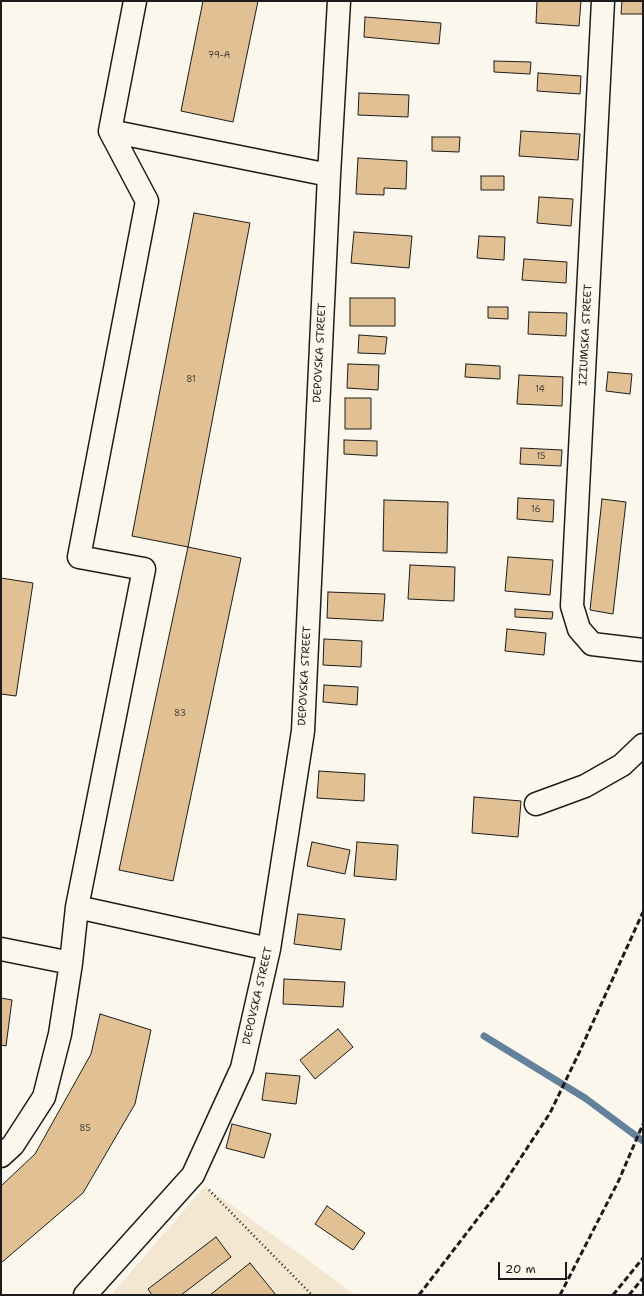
<!DOCTYPE html>
<meta charset="utf-8">
<style>
body{margin:0}
#map{position:relative;width:644px;height:1296px;overflow:hidden;background:#fbf7ec;font-family:"Shantell Sans",sans-serif}
canvas{display:block}
.frame{position:absolute;inset:0;border:2px solid #1c1c1c;pointer-events:none}
.scale{position:absolute;left:498px;top:1262px;width:69px;height:18px;box-sizing:border-box;border:2px solid #1c1c1c;border-top:0;padding-left:5px;font-size:12px;line-height:14px;white-space:nowrap;color:#1c1c1c;-webkit-text-stroke:3px #fbf7ec;paint-order:stroke}
</style>
<div id="map">
<canvas width="644" height="1296"></canvas>
<div class="frame"></div>
<div class="scale">20 m</div>
</div>
<script>
const g = document.querySelector('canvas').getContext('2d');
g.lineJoin = 'round';
function fillPath(path, color) {
  g.fillStyle = color;
  g.fill(path, 'evenodd');
}
function shape(rows) {
  const path = new Path2D();
  for (const r of rows) {
    path.moveTo(r[0], r[1]);
    for (let i = 2; i < r.length; i += 2) path.lineTo(r[i], r[i + 1]);
  }
  return path;
}
function strokePath(path, color, width, dash) {
  g.strokeStyle = color;
  g.lineWidth = width;
  g.lineCap = dash ? 'butt' : 'round';
  g.setLineDash(dash || []);
  g.stroke(path);
}
function label(font, color, halo, rows, align = 'center') {
  g.font = font + ' "Shantell Sans",sans-serif';
  g.lineWidth = 3;
  g.setLineDash([]);
  g.textBaseline = 'middle';
  g.strokeStyle = halo;
  g.fillStyle = color;
  for (const [text, x, y, turn = 0] of rows) {
    g.save();
    g.translate(x, y);
    g.rotate((+turn || 0) * Math.PI / 180);
    g.textAlign = isNaN(turn) ? turn : align;
    if (halo) g.strokeText(text, 0, 0);
    g.fillText(text, 0, 0);
    g.restore();
  }
}
fillPath(shape([
 [205,1186,356,1295,111,1295]
]), '#f3e7d2');
strokePath(shape([
 [484,1036,585,1098,643,1141]
]), '#63819a', 7);
const building = shape([
 [203,1,258,1,233,122,181,111,203,1],
 [537,1,581,1,579,26,536,23,537,1],
 [622,1,643,1,643,14,621,14,622,1],
 [365,17,441,23,439,44,364,37,365,17],
 [494,61,531,62,530,74,494,72,494,61],
 [538,73,581,76,580,94,537,91,538,73],
 [359,93,409,95,408,117,358,115,359,93],
 [521,131,580,134,578,160,519,156,521,131],
 [432,137,460,137,459,152,432,151,432,137],
 [358,158,407,161,406,189,384,188,384,195,356,194,358,158],
 [481,176,504,176,504,190,481,190,481,176],
 [539,197,573,199,571,226,537,223,539,197],
 [194,213,250,223,188,547,132,536,194,213],
 [354,232,412,236,409,268,351,263,354,232],
 [479,236,505,237,504,260,477,258,479,236],
 [524,259,567,262,566,283,522,280,524,259],
 [350,298,395,298,395,326,350,326,350,298],
 [488,307,508,307,508,319,488,318,488,307],
 [529,312,567,313,566,336,528,334,529,312],
 [359,335,387,337,385,354,358,353,359,335],
 [348,364,379,365,378,390,347,388,348,364],
 [466,364,500,366,500,379,465,377,466,364],
 [608,372,632,374,630,394,606,391,608,372],
 [519,375,563,377,562,406,517,404,519,375],
 [345,398,371,398,371,429,345,429,345,398],
 [344,440,377,441,377,456,344,454,344,440],
 [521,448,562,450,561,466,520,464,521,448],
 [518,498,554,500,553,522,517,519,518,498],
 [602,499,626,502,613,614,590,610,602,499],
 [384,500,448,502,447,553,383,551,384,500],
 [188,547,241,558,173,881,119,870,188,547],
 [508,557,553,560,550,595,505,591,508,557],
 [410,565,455,567,454,601,408,599,410,565],
 [1,578,33,583,16,696,1,694,1,578],
 [328,592,385,594,383,621,327,618,328,592],
 [515,609,553,612,552,619,515,617,515,609],
 [507,629,546,633,544,655,505,651,507,629],
 [324,639,362,641,361,667,323,665,324,639],
 [324,685,358,687,357,705,323,702,324,685],
 [319,771,365,774,364,801,317,798,319,771],
 [474,797,521,801,518,837,472,833,474,797],
 [312,842,350,850,345,874,307,866,312,842],
 [357,842,398,845,396,880,354,876,357,842],
 [298,914,345,919,341,950,294,944,298,914],
 [284,979,345,982,343,1007,283,1004,284,979],
 [1,998,12,1000,6,1046,1,1045,1,998],
 [100,1014,151,1030,135,1104,83,1193,1,1263,1,1186,35,1154,91,1054,100,1014],
 [338,1029,353,1047,315,1079,300,1060,338,1029],
 [266,1073,300,1076,296,1104,262,1100,266,1073],
 [232,1124,271,1134,264,1158,226,1148,232,1124],
 [327,1206,365,1233,353,1250,315,1224,327,1206],
 [216,1237,231,1257,181,1295,152,1295,148,1289,216,1237],
 [250,1263,276,1295,210,1295,250,1263]
]);
fillPath(building, '#e1c194');
strokePath(building, '#1c1c1c', 1);
const minor = shape([
 [135,1,110,131,329,175],
 [603,1,572,606,579,629,592,644,643,650],
 [536,804,585,786,622,765,643,745],
 [77,907,144,569,79,557,147,201,110,131],
 [1,949,71,963,77,907,269,949],
 [1,1156,13,1145,44,1097,60,1034,71,963],
 [85,1295,193,1175,242,1068,269,949,303,731,329,175,339,1]
]);
strokePath(minor, '#1c1c1c', 25);
strokePath(shape([
 [209,1190,312,1295]
]), '#1c1c1c', 2.5, [1, 3]);
strokePath(minor, '#fbf7ec', 22);
strokePath(shape([
 [419,1295,499,1191,550,1113,579,1053,643,912],
 [560,1295,619,1180,643,1124],
 [613,1295,643,1258],
 [629,1295,643,1278]
]), '#1c1c1c', 3, [6, 3]);
label('9px', '#4d453a', null, [
 ["79-А",219,56],
 ["81",191,380],
 ["14",540,390],
 ["15",541,457],
 ["16",536,510],
 ["83",180,714],
 ["85",85,1129]
]);
label('11px', '#1c1c1c', '#fbf7ec', [
 ["IZIUMSKA STREET",586,335,-87],
 ["DEPOVSKA STREET",320,353,-87],
 ["DEPOVSKA STREET",305,676,-87],
 ["DEPOVSKA STREET",258,996,-77]
]);
</script>
